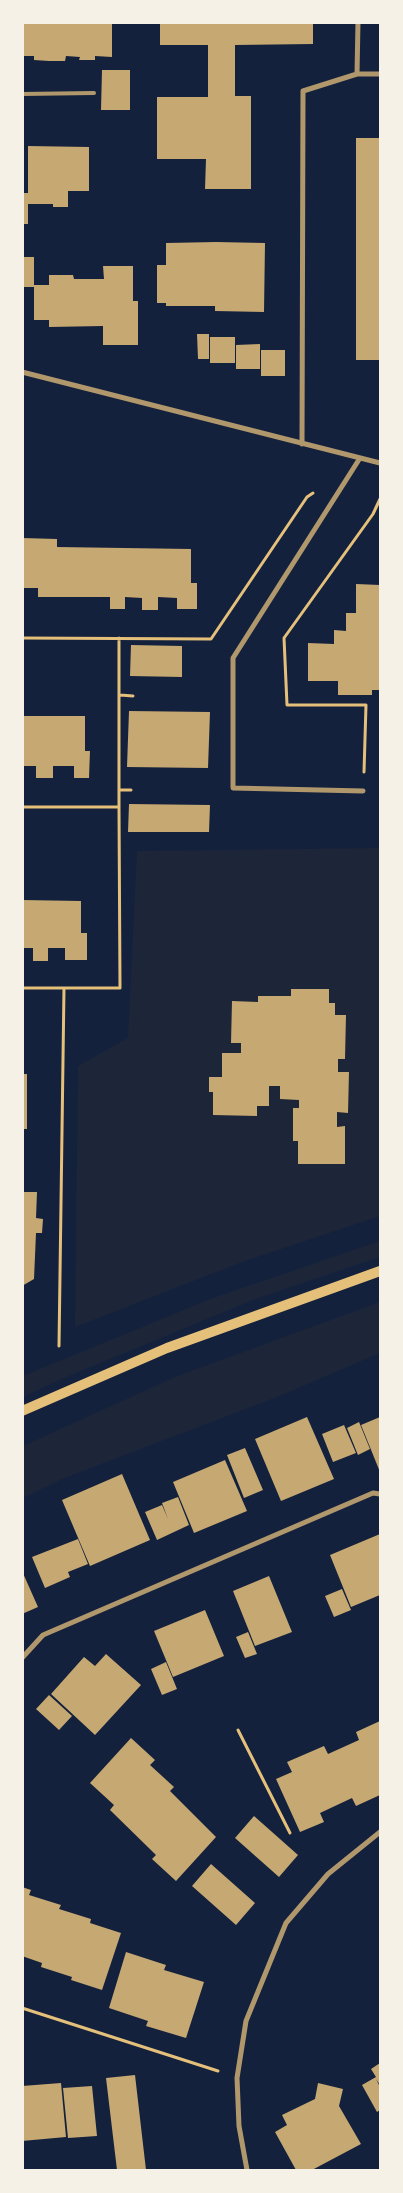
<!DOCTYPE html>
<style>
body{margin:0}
#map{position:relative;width:403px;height:2193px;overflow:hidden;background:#14213d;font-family:Overpass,sans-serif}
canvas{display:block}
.frame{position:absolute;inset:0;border:24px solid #f6f1e7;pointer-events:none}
</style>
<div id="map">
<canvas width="403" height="2193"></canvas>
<div class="frame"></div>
</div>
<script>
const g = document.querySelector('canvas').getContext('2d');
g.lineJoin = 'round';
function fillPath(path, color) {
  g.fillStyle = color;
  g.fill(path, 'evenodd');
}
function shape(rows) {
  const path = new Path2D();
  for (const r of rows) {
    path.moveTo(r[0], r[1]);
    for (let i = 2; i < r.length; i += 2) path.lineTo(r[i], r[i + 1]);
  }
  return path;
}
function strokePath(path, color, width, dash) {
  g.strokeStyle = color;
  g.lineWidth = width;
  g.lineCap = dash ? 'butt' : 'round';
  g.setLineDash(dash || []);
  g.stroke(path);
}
fillPath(shape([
 [380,848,380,1216,242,1262,75,1327,78,1066,128,1038,137,851],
 [380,1241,380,1257,258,1298,59,1380,23,1397,23,1376,213,1298],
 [380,1302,380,1353,277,1397,62,1479,23,1498,23,1446,175,1377]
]), '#1d2539');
fillPath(shape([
 [23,22,112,22,112,57,95,56,95,60,79,60,80,57,66,56,65,61,49,61,34,60,34,56,22,56],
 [160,22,313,22,313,44,235,45,235,96,251,96,251,189,205,189,206,159,157,159,157,97,208,97,208,45,160,45],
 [102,70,130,70,130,110,101,110],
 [356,138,380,138,380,360,356,360],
 [28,146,89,147,89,191,68,191,68,207,53,207,53,204,28,204,28,224,22,224,22,193,28,193],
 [216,242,265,243,264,312,215,311,215,306,166,306,166,303,157,303,157,265,166,265,166,243],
 [22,257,34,257,34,287,22,287],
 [103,266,133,266,133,301,138,301,138,345,103,345,103,326,49,327,49,320,34,320,34,285,49,285,49,275,73,275,74,279,104,279],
 [197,334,209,334,209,359,198,359],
 [210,337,235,337,235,363,210,363],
 [260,344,260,369,236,369,236,345],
 [261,350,285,350,285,376,261,376],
 [22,538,57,539,57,547,191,549,191,583,197,583,197,609,177,609,177,598,158,597,158,610,142,610,142,598,125,597,125,609,110,609,110,597,38,597,38,588,24,588,22,601],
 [356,584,380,585,380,690,372,690,372,695,338,695,338,681,308,681,308,643,334,644,334,630,346,631,346,613,356,613],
 [131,645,182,646,182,677,130,676],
 [129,711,210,712,209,740,128,739],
 [22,716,85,716,85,751,90,751,89,778,74,778,74,766,53,766,53,778,36,778,36,766,22,766],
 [128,739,209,740,208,768,127,767],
 [129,804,210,805,209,832,128,832],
 [22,900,81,901,81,933,87,933,87,960,65,960,65,948,48,948,48,961,33,961,33,948,22,948],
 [291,989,329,989,329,1003,335,1003,335,1015,346,1015,345,1059,338,1059,338,1072,349,1072,348,1113,337,1112,337,1127,345,1126,345,1164,298,1164,298,1141,293,1141,293,1108,299,1108,299,1100,280,1099,280,1086,269,1086,269,1106,257,1106,257,1116,213,1115,213,1092,209,1092,209,1077,222,1077,222,1053,241,1053,241,1043,231,1043,232,1001,258,1002,258,996,291,996],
 [22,1074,27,1074,27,1129,22,1129],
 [22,1192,37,1192,36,1218,43,1219,42,1233,36,1233,34,1279,22,1286],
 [307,1417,334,1479,281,1501,255,1439],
 [380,1417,380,1472,361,1425],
 [359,1422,370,1449,358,1455,347,1428],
 [344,1425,356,1453,333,1462,322,1434],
 [245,1448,263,1490,244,1498,227,1455],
 [225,1460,247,1511,194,1533,173,1482],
 [122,1474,150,1540,90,1566,62,1500],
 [178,1497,189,1525,157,1540,145,1512,162,1505,168,1519,162,1503],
 [380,1534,380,1595,351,1607,330,1555],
 [78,1539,88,1564,68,1572,70,1577,45,1588,32,1557],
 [22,1571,38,1607,22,1614],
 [269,1576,292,1632,255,1646,233,1591],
 [342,1589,351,1610,334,1617,325,1596],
 [205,1610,224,1656,173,1677,154,1631],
 [248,1632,257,1654,245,1658,236,1637],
 [106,1654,141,1685,95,1735,51,1694,84,1657,95,1666],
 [166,1662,177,1689,162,1695,151,1669],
 [49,1695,72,1716,59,1730,36,1709],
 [380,1721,380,1795,356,1806,352,1798,320,1813,324,1822,300,1832,276,1779,292,1772,287,1762,324,1746,328,1754,359,1740,356,1732],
 [131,1738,155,1760,150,1765,174,1787,170,1791,216,1837,176,1881,152,1859,156,1855,110,1810,114,1805,90,1783],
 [254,1816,298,1855,279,1877,235,1838],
 [211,1864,255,1903,236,1925,192,1886],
 [22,1887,31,1890,29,1895,61,1905,59,1909,91,1919,90,1923,121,1933,102,1990,71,1980,72,1977,41,1967,42,1963,22,1956],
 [126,1952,166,1965,164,1970,204,1982,186,2038,146,2026,148,2021,109,2008],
 [380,2063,380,2085,376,2079,380,2087,380,2110,377,2112,362,2085,376,2077,371,2069],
 [135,2075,146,2170,117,2170,106,2078],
 [61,2083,66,2137,22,2141,22,2086],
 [318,2083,343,2089,339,2106,361,2144,312,2170,296,2170,275,2132,287,2125,282,2115,315,2099],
 [92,2086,97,2136,68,2138,63,2088]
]), '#c6a872');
strokePath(shape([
 [22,638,211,639,307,497,313,493],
 [120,695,133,696],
 [364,772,366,705,287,705,284,638,373,514,380,499],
 [120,790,131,790],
 [22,807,119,807,119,638],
 [22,988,120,988,119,807],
 [59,1346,64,988],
 [238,1730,290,1833],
 [22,2008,218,2071]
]), '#e5c07b', 3);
strokePath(shape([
 [22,94,94,93]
]), '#b1986c', 4);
strokePath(shape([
 [358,22,357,74,380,74],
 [22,372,380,463],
 [302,444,303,91,357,74],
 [360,458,233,658,233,788,363,791],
 [22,1658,43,1635,373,1493,380,1494],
 [247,2170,239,2126,237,2078,246,2021,286,1923,328,1874,380,1832]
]), '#b1986c', 5);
strokePath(shape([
 [22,1411,167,1348,380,1271]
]), '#e5c07b', 10);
</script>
